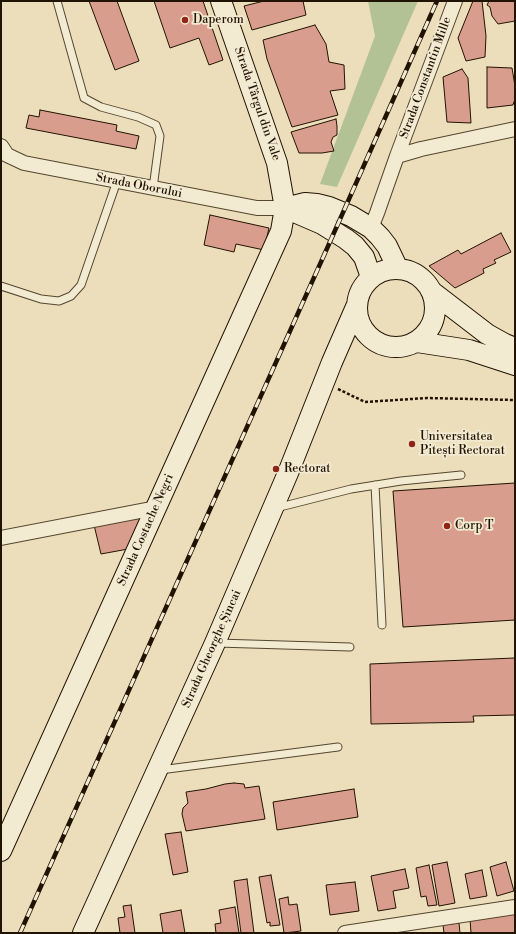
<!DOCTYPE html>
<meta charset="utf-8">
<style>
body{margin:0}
#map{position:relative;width:516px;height:934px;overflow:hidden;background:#ecdeba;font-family:"Libre Bodoni",serif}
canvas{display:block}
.frame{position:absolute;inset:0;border:2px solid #211301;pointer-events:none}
</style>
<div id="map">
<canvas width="516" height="934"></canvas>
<div class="frame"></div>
</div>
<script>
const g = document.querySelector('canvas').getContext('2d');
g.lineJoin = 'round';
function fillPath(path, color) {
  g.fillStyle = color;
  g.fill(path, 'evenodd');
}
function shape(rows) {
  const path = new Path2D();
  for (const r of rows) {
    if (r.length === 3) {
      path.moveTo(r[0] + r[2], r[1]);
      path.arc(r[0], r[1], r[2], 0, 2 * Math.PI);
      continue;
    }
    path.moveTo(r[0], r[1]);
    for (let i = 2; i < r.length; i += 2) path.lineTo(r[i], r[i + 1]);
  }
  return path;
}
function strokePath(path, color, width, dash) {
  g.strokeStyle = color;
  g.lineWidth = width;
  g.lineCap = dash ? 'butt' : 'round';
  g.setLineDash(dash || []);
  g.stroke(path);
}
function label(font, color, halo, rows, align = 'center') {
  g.font = font + ' "Libre Bodoni",serif';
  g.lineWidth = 3.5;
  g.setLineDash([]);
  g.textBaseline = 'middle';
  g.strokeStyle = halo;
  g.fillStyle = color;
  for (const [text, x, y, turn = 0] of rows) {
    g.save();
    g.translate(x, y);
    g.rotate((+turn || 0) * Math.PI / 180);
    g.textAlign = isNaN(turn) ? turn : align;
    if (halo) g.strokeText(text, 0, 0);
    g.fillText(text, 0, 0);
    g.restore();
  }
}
fillPath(shape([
 [368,1,418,1,337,187,320,184,375,36]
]), '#b3c294');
const building = shape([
 [89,1,117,1,139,61,115,70,89,1],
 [154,1,203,1,223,60,209,65,199,38,170,48,154,1],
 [264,1,303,1,306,15,252,30,244,6,264,1],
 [473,1,482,1,486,36,485,57,466,61,458,38,473,1],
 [489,1,515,1,515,21,498,24,492,16,490,7,487,5,489,1],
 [315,25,326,44,329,62,344,65,345,89,330,91,338,115,292,127,267,59,263,40,315,25],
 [487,67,512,68,515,86,515,99,513,105,487,108,487,67],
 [462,69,468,78,471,123,447,122,443,77,462,69],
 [40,110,117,125,116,131,139,136,136,149,26,128,29,115,39,117,40,110],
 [336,119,337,126,337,135,333,137,331,142,334,151,322,153,299,153,291,132,336,119],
 [210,215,269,228,264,250,236,244,234,252,204,245,210,215],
 [501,233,511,252,494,260,496,263,483,269,484,273,455,288,429,266,458,250,461,254,501,233],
 [515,483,515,620,403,627,393,491,515,483],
 [134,516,143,518,128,549,101,554,94,525,134,516],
 [515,658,515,715,473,716,474,722,371,724,370,664,515,658],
 [234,783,244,784,245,788,259,786,265,819,186,831,182,814,183,808,188,803,186,792,206,789,225,784,234,783],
 [354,789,358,817,277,830,273,802,354,789],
 [181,832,188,872,173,875,165,834,181,832],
 [447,862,455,903,439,906,432,865,447,862],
 [506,862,514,891,497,896,490,867,506,862],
 [429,865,437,905,428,906,426,896,421,897,416,868,429,865],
 [405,869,409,888,393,891,396,908,378,911,371,876,405,869],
 [482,870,487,896,470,899,465,874,482,870],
 [271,875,280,925,270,926,270,922,267,923,259,877,271,875],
 [247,879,254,933,241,933,234,881,247,879],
 [355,882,359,911,330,915,326,885,355,882],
 [288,897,289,905,297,904,301,931,284,933,279,899,288,897],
 [131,905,135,933,120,933,118,918,125,917,123,906,131,905],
 [235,907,239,933,216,933,215,924,221,923,219,910,235,907],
 [181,910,185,933,163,933,160,914,181,910],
 [515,914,515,933,471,933,470,919,515,914],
 [459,923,460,933,444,933,443,925,459,923]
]);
fillPath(building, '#d99d8d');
strokePath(building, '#211301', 1);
const lane = shape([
 [57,1,84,98,101,107,138,117,156,125,160,136,153,188],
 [1,286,41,299,59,301,71,296,81,285,117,181],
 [375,485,382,625],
 [276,508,351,489,401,481,461,475],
 [217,643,350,647],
 [160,770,338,747]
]);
const street = shape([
 [1,146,7,155,24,163,257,208,285,208],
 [397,156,455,1],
 [371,228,377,213,397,156,421,149,515,129],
 [1,538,156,508],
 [345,933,515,907]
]);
const secondary = shape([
 [285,208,305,203,317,204,329,207,351,216,371,228,380,237,387,246,398,269],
 [285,208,322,224,346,239,355,246,364,257,371,277],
 [396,308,39],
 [431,291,487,334,505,344,515,348],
 [417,342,469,350,515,365],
 [1,851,281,231,285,208,277,163,221,1],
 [83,933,215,643,288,473,332,362,356,307]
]);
strokePath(lane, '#54462f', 9);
strokePath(street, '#54462f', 16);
strokePath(secondary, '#211301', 22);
strokePath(shape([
 [338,389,365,402,427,398,515,400]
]), '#211301', 2.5, [3, 2]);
strokePath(lane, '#f3ead2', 7);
strokePath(street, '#f3ead2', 14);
strokePath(secondary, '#f3ead2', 20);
const rail = shape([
 [20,933,325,253,437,1]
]);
strokePath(rail, '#211301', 4.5);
strokePath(rail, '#f3ead2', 3, [9]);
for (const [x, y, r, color] of [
 [185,20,4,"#8f2418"],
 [412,444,4,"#8f2418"],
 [276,469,4,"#8f2418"],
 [447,526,4,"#8f2418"]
]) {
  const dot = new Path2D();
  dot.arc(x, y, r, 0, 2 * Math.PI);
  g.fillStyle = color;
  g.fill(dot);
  strokePath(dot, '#f3ead2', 1.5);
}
label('12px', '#211301', '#f3ead2', [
 ["Daperom",193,20],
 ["Universitatea",420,437],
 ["Pitești Rectorat",420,451],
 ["Rectorat",284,469],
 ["Corp T",455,526]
], 'left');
label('12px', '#211301', '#f3ead2', [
 ["Strada Constantin Mille",426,78,-70],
 ["Strada Târgul din Vale",257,104,71],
 ["Strada Oborului",139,186,11],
 ["Strada Costache Negri",146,530,-66],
 ["Strada Gheorghe Șincai",212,649,-66]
]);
</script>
